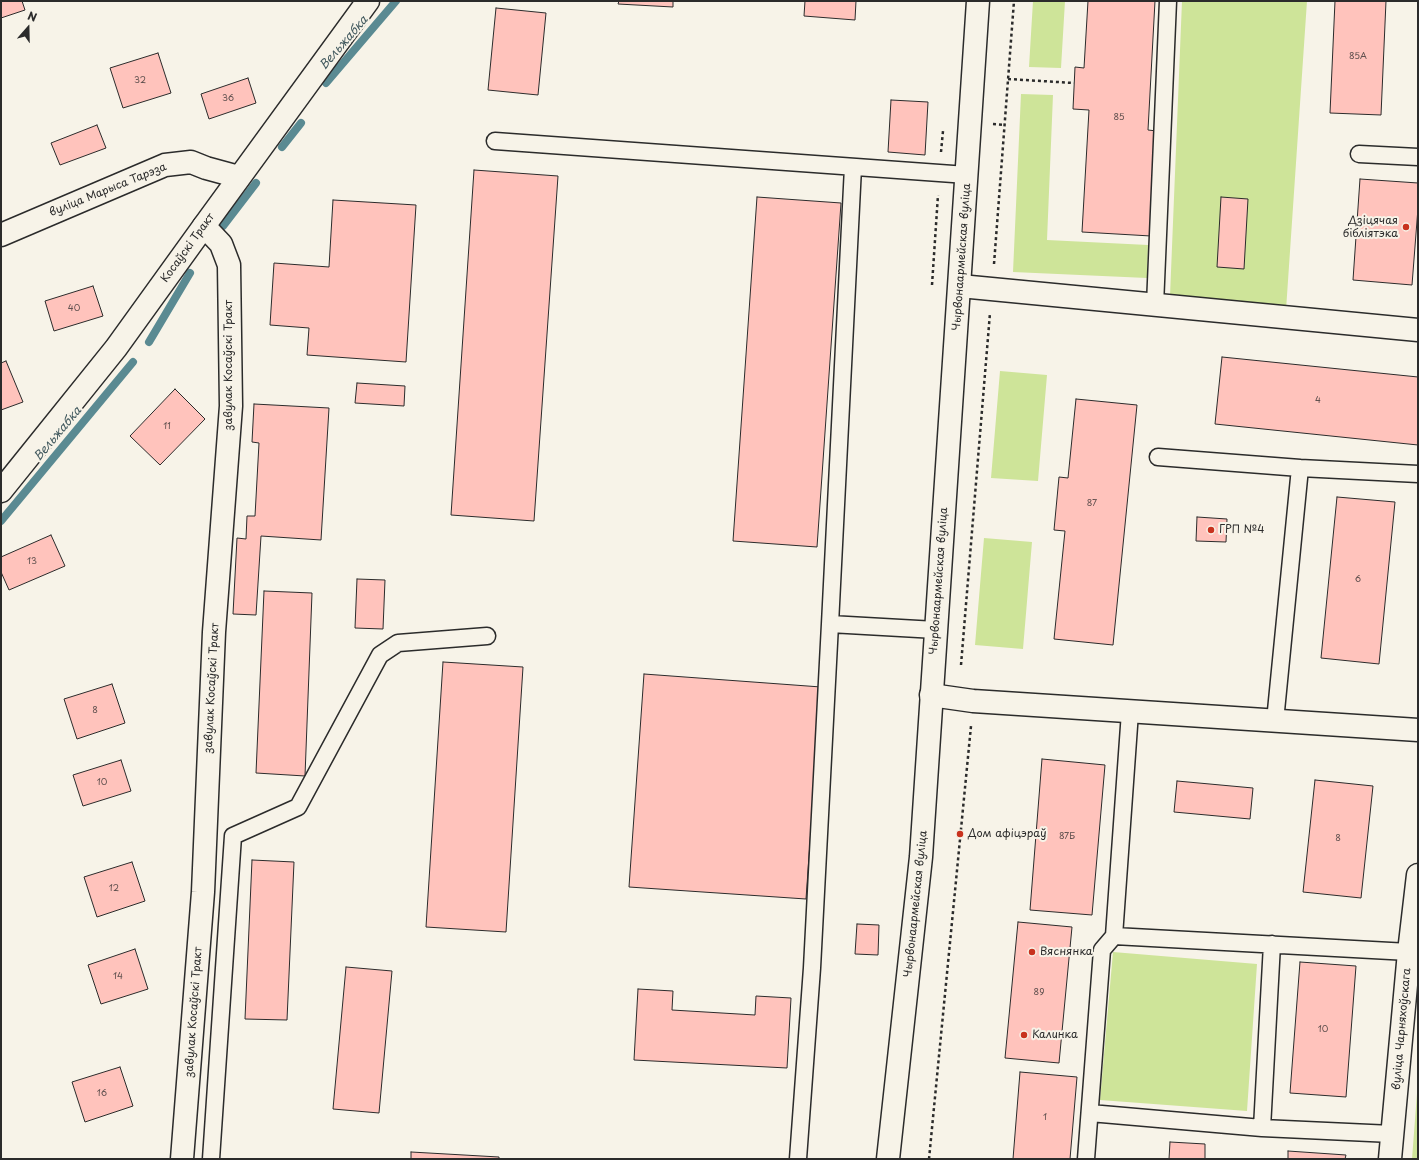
<!DOCTYPE html>
<meta charset="utf-8">
<style>
body{margin:0}
#map{position:relative;width:1419px;height:1160px;overflow:hidden;background:#f7f3e8;font-family:"Playpen Sans",sans-serif}
canvas{display:block}
.frame{position:absolute;inset:0;border:2px solid #2b2b2b;pointer-events:none}
.north{position:absolute;left:8px;top:8px;width:40px;height:40px;-webkit-text-stroke:3px #f7f3e8;paint-order:stroke;rotate:20deg;font-size:11px;font-weight:700;line-height:16px;text-align:center;color:#2b2b2b}
.north::after{content:'';display:block;margin:auto;width:14px;height:18px;background:#2b2b2b;clip-path:polygon(50% 0,100% 100%,50% 72%,0 100%)}
</style>
<div id="map">
<canvas width="1419" height="1160"></canvas>
<div class="frame"></div>
<div class="north">N</div>
</div>
<script>
const g = document.querySelector('canvas').getContext('2d');
g.lineJoin = 'round';
function fillPath(path, color) {
  g.fillStyle = color;
  g.fill(path, 'evenodd');
}
function shape(rows) {
  const path = new Path2D();
  for (const r of rows) {
    path.moveTo(r[0], r[1]);
    for (let i = 2; i < r.length; i += 2) path.lineTo(r[i], r[i + 1]);
  }
  return path;
}
function strokePath(path, color, width, dash) {
  g.strokeStyle = color;
  g.lineWidth = width;
  g.lineCap = dash ? 'butt' : 'round';
  g.setLineDash(dash || []);
  g.stroke(path);
}
function label(font, color, halo, rows, align = 'center') {
  g.font = font + ' "Playpen Sans",sans-serif';
  g.lineWidth = 4;
  g.setLineDash([]);
  g.textBaseline = 'middle';
  g.strokeStyle = halo;
  g.fillStyle = color;
  for (const [text, x, y, turn = 0] of rows) {
    g.save();
    g.translate(x, y);
    g.rotate((+turn || 0) * Math.PI / 180);
    g.textAlign = isNaN(turn) ? turn : align;
    if (halo) g.strokeText(text, 0, 0);
    g.fillText(text, 0, 0);
    g.restore();
  }
}
fillPath(shape([
 [1033,1,1065,1,1061,68,1029,67],
 [1182,1,1307,1,1286,310,1170,296],
 [1021,94,1053,95,1047,240,1148,245,1147,278,1013,272],
 [1000,371,1047,375,1038,481,991,478],
 [984,538,1032,542,1023,649,975,645],
 [1113,952,1257,964,1247,1111,1100,1100],
 [1418,1080,1418,1159,1412,1159]
]), '#cee499');
strokePath(shape([
 [326,83,396,1],
 [282,147,301,123],
 [223,226,256,183],
 [149,342,190,273],
 [1,521,133,362]
]), '#5a8a92', 8);
const building = shape([
 [1,1,22,1,25,10,1,18,1,1],
 [619,1,673,1,673,7,618,4,619,1],
 [805,1,856,1,855,20,804,16,805,1],
 [1088,1,1155,1,1148,130,1157,131,1151,236,1082,232,1089,110,1073,109,1075,67,1084,68,1088,1],
 [1335,1,1386,1,1381,115,1330,113,1335,1],
 [496,8,546,13,538,95,488,90,496,8],
 [158,53,171,93,123,108,110,68,158,53],
 [248,78,256,103,209,119,201,94,248,78],
 [891,100,928,102,925,155,888,152,891,100],
 [97,125,106,148,60,165,51,143,97,125],
 [474,170,558,176,534,521,451,515,474,170],
 [1360,179,1418,183,1418,208,1412,285,1353,280,1360,179],
 [757,197,841,203,817,547,733,541,757,197],
 [1221,197,1248,199,1244,269,1217,267,1221,197],
 [333,200,416,205,406,362,307,355,309,328,270,325,274,263,329,267,333,200],
 [93,286,103,316,54,331,45,301,93,286],
 [1222,357,1418,377,1418,445,1215,424,1222,357],
 [6,361,23,402,1,410,1,363,6,361],
 [357,383,405,386,404,406,355,403,357,383],
 [175,389,205,419,160,465,130,436,175,389],
 [1076,399,1137,405,1113,645,1054,639,1065,531,1054,530,1059,477,1068,478,1076,399],
 [254,404,329,408,321,540,261,536,256,615,233,614,237,538,246,539,247,516,255,516,259,443,252,442,254,404],
 [1337,497,1395,502,1379,664,1321,658,1337,497],
 [1197,517,1227,519,1226,542,1196,541,1197,517],
 [51,535,65,566,9,590,1,572,1,557,51,535],
 [357,579,385,580,383,629,355,628,357,579],
 [264,591,312,593,305,776,256,773,264,591],
 [443,662,523,667,506,932,426,927,443,662],
 [644,674,821,687,806,899,629,887,644,674],
 [112,684,125,723,77,739,64,699,112,684],
 [1042,759,1105,765,1092,915,1030,910,1042,759],
 [121,760,131,791,83,806,73,775,121,760],
 [1315,780,1373,786,1361,898,1303,892,1315,780],
 [1177,781,1253,788,1250,819,1174,812,1177,781],
 [252,860,294,862,287,1020,245,1019,252,860],
 [132,862,145,901,97,917,84,877,132,862],
 [1018,922,1072,927,1059,1063,1005,1058,1018,922],
 [857,924,879,925,878,955,855,954,857,924],
 [135,949,148,989,101,1004,88,965,135,949],
 [1300,962,1356,966,1346,1097,1290,1093,1300,962],
 [346,967,392,971,379,1113,333,1109,346,967],
 [638,989,673,991,672,1010,755,1015,756,996,791,998,787,1068,634,1060,638,989],
 [120,1067,133,1106,85,1122,72,1082,120,1067],
 [1020,1072,1077,1077,1070,1159,1013,1159,1020,1072],
 [1170,1142,1205,1144,1205,1159,1169,1159,1170,1142],
 [1288,1151,1346,1155,1345,1159,1288,1159,1288,1151],
 [411,1152,499,1157,499,1159,411,1159,411,1152]
]);
fillPath(building, '#ffc3bc');
strokePath(building, '#2b2b2b', 1);
const lane = shape([
 [495,141,967,175],
 [1359,154,1418,157],
 [1155,305,1168,1],
 [1158,457,1300,468],
 [830,624,853,167],
 [1275,721,1300,468,1418,474],
 [1114,936,1130,712],
 [1090,1113,1262,1128,1392,1134],
 [1262,1128,1272,944],
 [211,1159,233,836,298,807,380,655,398,643,487,636],
 [798,1159,812,968,830,624,936,630],
 [1086,1159,1102,950,1114,936,1409,952]
]);
const street = shape([
 [1,235,165,165,191,162,206,168,239,177],
 [960,286,1418,330],
 [931,695,973,701,1418,730],
 [182,1159,203,892,214,632,231,406,229,265,221,244,204,226],
 [1390,1159,1409,952,1418,875]
]);
const secondary = shape([
 [1,491,116,348,204,226,368,1]
]);
const highway = shape([
 [888,1159,921,857,978,1]
]);
strokePath(lane, '#2b2b2b', 19);
strokePath(street, '#2b2b2b', 25);
strokePath(secondary, '#2b2b2b', 25);
strokePath(highway, '#2b2b2b', 25);
strokePath(shape([
 [1008,79,1074,83],
 [993,124,1005,125],
 [941,152,943,131],
 [994,264,1014,1],
 [932,285,938,195],
 [961,665,990,313],
 [929,1159,971,726]
]), '#2b2b2b', 2.5, [3, 3]);
strokePath(lane, '#f7f3e8', 16);
strokePath(street, '#f7f3e8', 22);
strokePath(secondary, '#f7f3e8', 22);
strokePath(highway, '#f7f3e8', 22);
for (const [x, y, r, color] of [
 [1406,227,4,"#c8321e"],
 [1211,530,4,"#c8321e"],
 [960,834,4,"#c8321e"],
 [1032,952,4,"#c8321e"],
 [1024,1035,4,"#c8321e"]
]) {
  const dot = new Path2D();
  dot.arc(x, y, r, 0, 2 * Math.PI);
  g.fillStyle = color;
  g.fill(dot);
  strokePath(dot, '#f7f3e8', 1.5);
}
label('9px', '#60514f', null, [
 ["85А",1358,57],
 ["32",140,81],
 ["36",228,99],
 ["85",1119,118],
 ["40",74,309],
 ["4",1318,401],
 ["11",167,427],
 ["87",1092,504],
 ["13",32,562],
 ["6",1358,580],
 ["8",95,711],
 ["10",102,783],
 ["87Б",1067,837],
 ["8",1338,839],
 ["12",114,889],
 ["14",118,977],
 ["89",1039,993],
 ["10",1323,1030],
 ["16",102,1094],
 ["1",1045,1118]
]);
label('11px', '#2b2b2b', '#f7f3e8', [
 ["вуліца Марыса Тарэза",108,190,-22],
 ["Косаўскі Тракт",188,248,-54],
 ["Чырвонаармейская вуліца",962,257,-86],
 ["завулак Косаўскі Тракт",229,365,-90],
 ["Чырвонаармейская вуліца",939,581,-86],
 ["завулак Косаўскі Тракт",212,688,-87],
 ["Чырвонаармейская вуліца",916,904,-84],
 ["завулак Косаўскі Тракт",194,1012,-86],
 ["вуліца Чарняхоўскага",1402,1029,-85]
]);
label('11px', '#2b2b2b', '#f7f3e8', [
 ["Дзіцячая",1398,221,"right"],
 ["бібліятэка",1398,234,"right"],
 ["ГРП №4",1219,530],
 ["Дом афіцэраў",968,834],
 ["Вяснянка",1040,952],
 ["Калинка",1032,1035]
], 'left');
label('italic 12px', '#435a5f', '#f7f3e8', [
 ["Вельжабка",344,43,-49],
 ["Вельжабка",58,434,-50]
]);
</script>
